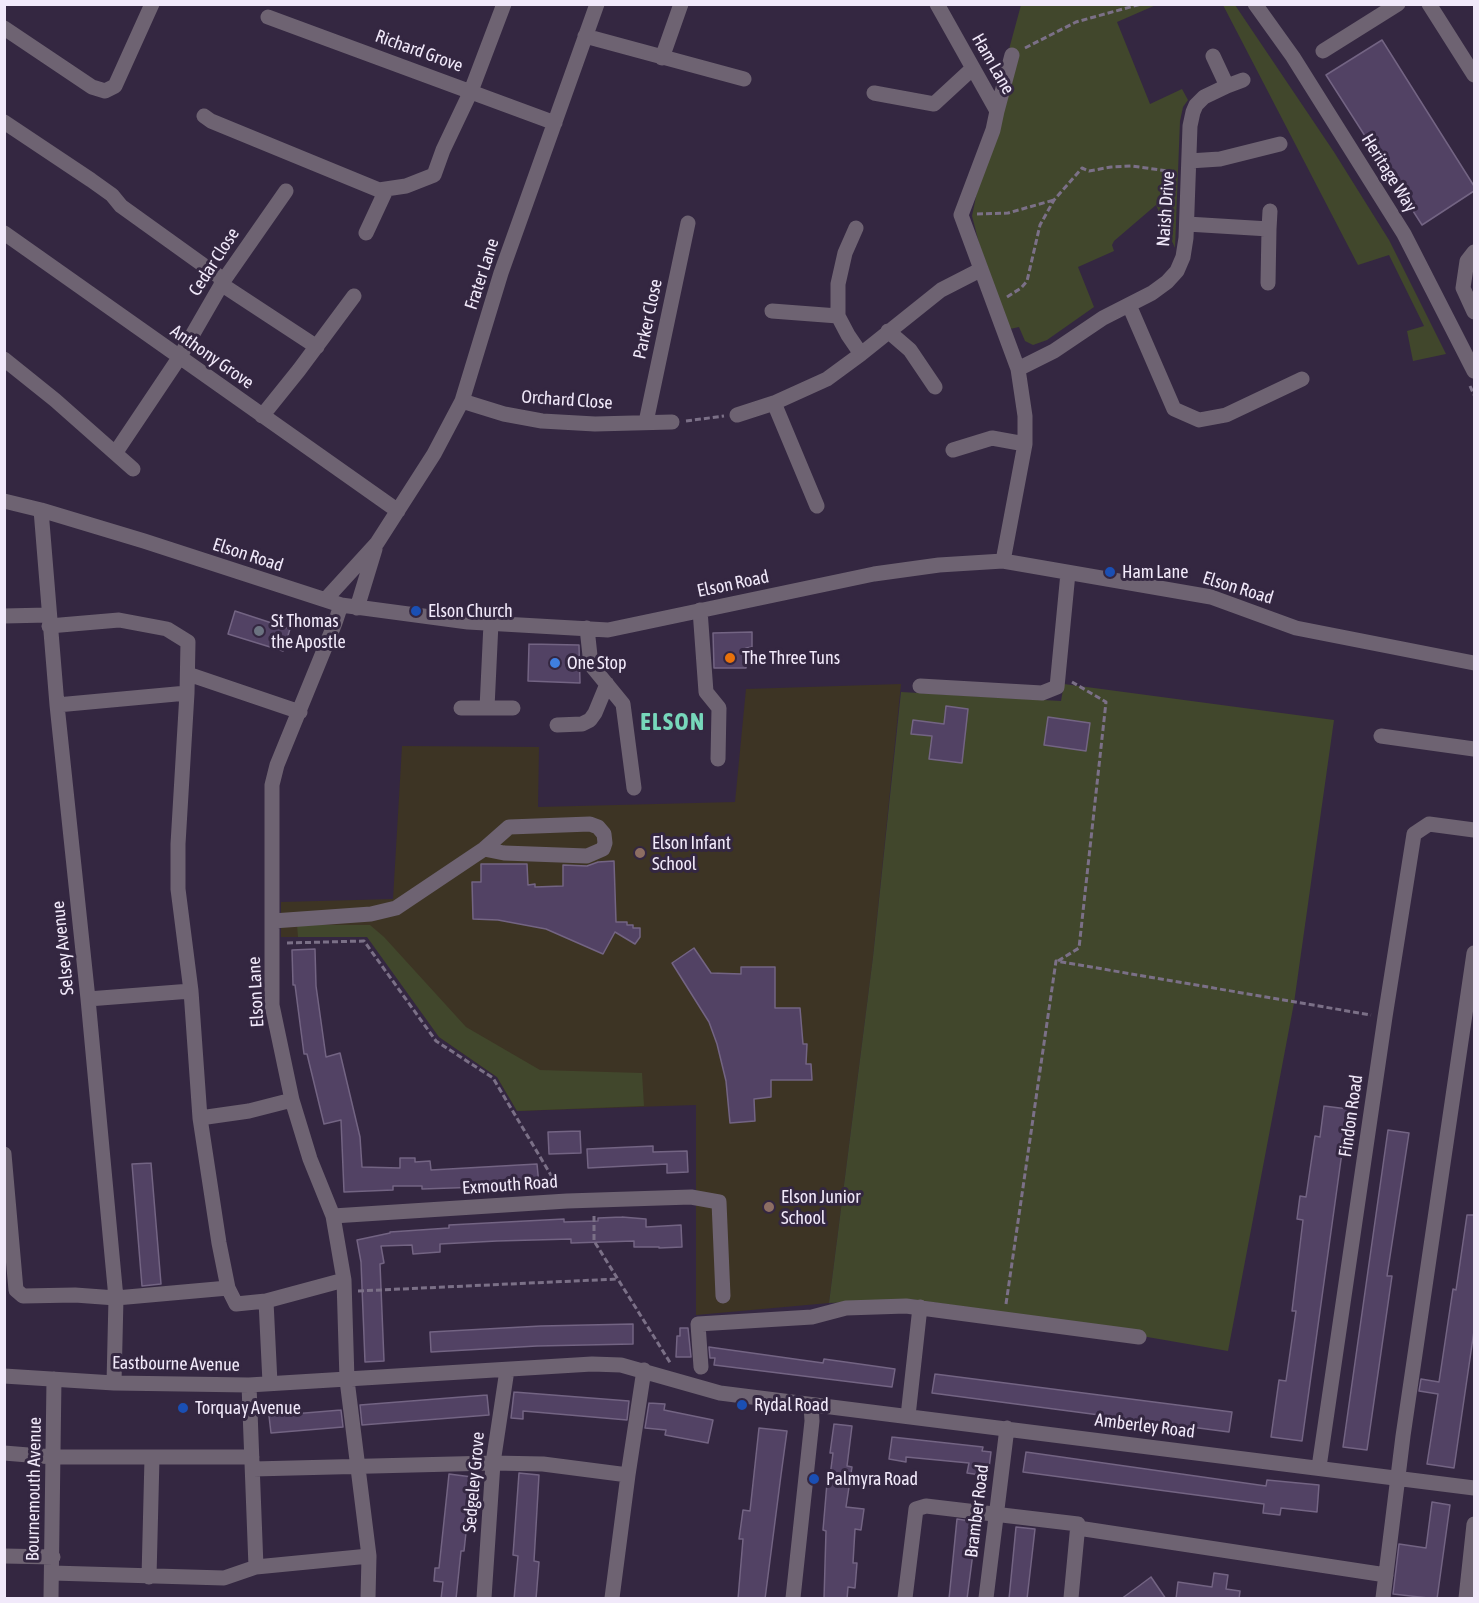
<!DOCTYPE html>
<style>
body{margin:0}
#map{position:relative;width:1479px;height:1603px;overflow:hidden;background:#342741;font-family:"Asap Condensed",sans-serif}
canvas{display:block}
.frame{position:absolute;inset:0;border:6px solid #f1e9fa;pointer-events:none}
</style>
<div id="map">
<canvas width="1479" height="1603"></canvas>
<div class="frame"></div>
</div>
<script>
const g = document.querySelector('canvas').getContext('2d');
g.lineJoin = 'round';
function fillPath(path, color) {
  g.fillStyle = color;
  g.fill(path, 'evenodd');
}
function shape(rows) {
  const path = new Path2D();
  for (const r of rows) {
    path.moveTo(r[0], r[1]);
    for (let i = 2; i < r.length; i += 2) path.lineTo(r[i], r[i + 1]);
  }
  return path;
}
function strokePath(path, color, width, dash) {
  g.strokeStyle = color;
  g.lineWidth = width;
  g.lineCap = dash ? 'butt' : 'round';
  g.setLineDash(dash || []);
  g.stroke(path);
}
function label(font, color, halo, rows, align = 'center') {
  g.font = font + ' "Asap Condensed",sans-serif';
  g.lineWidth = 6;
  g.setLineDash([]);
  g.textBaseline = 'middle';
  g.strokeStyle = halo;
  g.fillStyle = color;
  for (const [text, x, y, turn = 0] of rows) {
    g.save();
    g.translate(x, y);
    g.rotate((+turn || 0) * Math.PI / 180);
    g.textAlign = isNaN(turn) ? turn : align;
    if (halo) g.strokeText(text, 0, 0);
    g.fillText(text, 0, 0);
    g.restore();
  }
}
fillPath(shape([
 [901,684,873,957,829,1303,696,1315,696,1105,517,1111,497,1077,439,1037,368,937,281,937,281,902,393,899,402,746,539,747,538,807,735,802,746,689]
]), '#3d3424');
fillPath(shape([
 [1021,5,1156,5,1117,22,1150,104,1182,89,1188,100,1183,107,1180,121,1175,248,1156,205,1114,241,1112,245,1114,251,1078,267,1094,307,1047,340,1033,345,1025,341,1019,327,1010,329,980,247,972,216,998,90],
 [1223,5,1235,5,1334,152,1389,240,1446,354,1413,361,1407,331,1424,326,1389,255,1358,265],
 [1064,684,1334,720,1294,1003,1228,1351,1015,1314,909,1299,829,1303,873,957,901,692,1061,701],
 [297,925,370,925,384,937,466,1027,540,1070,642,1073,644,1106,517,1111,497,1077,439,1037,367,937,298,937]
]), '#41472c');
const building = shape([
 [1382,40,1474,186,1474,191,1422,225,1326,75,1382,40],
 [235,611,290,629,283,651,228,634,235,611],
 [752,632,752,647,746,648,746,668,714,668,713,633,752,632],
 [529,644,579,645,580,683,528,681,529,644],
 [946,706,968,709,962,763,929,759,932,736,911,734,913,720,944,724,946,706],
 [1048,717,1090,723,1086,751,1044,745,1048,717],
 [614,861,616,922,627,922,627,925,633,925,633,928,640,928,640,937,635,944,615,932,603,954,546,929,498,920,473,919,472,882,481,882,481,864,527,864,528,885,535,884,535,887,563,886,563,865,587,866,598,862,614,861],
 [694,948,711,973,741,974,741,967,775,967,775,1008,800,1008,803,1044,807,1044,806,1064,811,1064,812,1080,771,1080,771,1097,754,1099,755,1121,730,1123,726,1081,717,1044,709,1022,672,963,694,948],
 [315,949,316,986,326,1057,340,1053,360,1137,362,1167,400,1168,400,1158,415,1158,415,1162,430,1161,431,1170,537,1164,539,1185,422,1189,422,1186,393,1186,393,1190,344,1192,341,1120,324,1124,307,1054,304,1054,295,985,293,985,292,950,315,949],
 [1324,1106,1348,1109,1302,1441,1271,1437,1279,1380,1286,1381,1296,1311,1292,1311,1303,1220,1297,1219,1300,1196,1306,1197,1315,1136,1320,1137,1324,1106],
 [1388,1130,1409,1133,1387,1276,1392,1276,1367,1450,1343,1447,1388,1130],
 [580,1131,581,1153,549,1154,548,1132,580,1131],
 [653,1146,653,1152,687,1151,688,1172,667,1173,667,1164,588,1168,587,1149,653,1146],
 [151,1163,161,1284,142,1286,132,1164,151,1163],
 [1467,1215,1474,1215,1474,1331,1454,1468,1427,1464,1438,1394,1419,1391,1421,1379,1439,1382,1453,1289,1456,1290,1467,1215],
 [622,1217,646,1219,646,1227,681,1225,682,1247,659,1248,659,1247,634,1247,634,1241,571,1243,571,1239,497,1241,440,1244,440,1252,413,1254,412,1245,381,1246,384,1263,380,1264,384,1361,365,1362,361,1262,357,1240,390,1233,390,1232,449,1228,449,1225,564,1219,564,1222,598,1221,598,1218,622,1217],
 [633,1324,633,1344,537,1346,431,1352,430,1332,541,1326,633,1324],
 [680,1328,688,1328,691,1357,676,1357,677,1336,680,1336,680,1328],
 [709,1347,823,1363,824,1359,895,1369,892,1387,714,1365,715,1358,710,1358,709,1347],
 [935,1374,1232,1412,1229,1432,932,1393,935,1374],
 [514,1392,629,1401,627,1420,523,1411,523,1419,511,1418,514,1392],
 [487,1395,489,1415,362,1425,360,1405,487,1395],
 [649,1403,665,1404,664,1410,713,1420,708,1443,665,1435,666,1430,645,1428,649,1403],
 [341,1410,343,1427,271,1433,269,1416,341,1410],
 [834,1424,852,1426,847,1466,852,1467,846,1507,864,1509,861,1530,855,1529,853,1563,857,1563,855,1588,848,1587,847,1599,824,1599,826,1531,823,1530,827,1483,829,1484,833,1453,830,1453,834,1424],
 [759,1428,787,1431,781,1475,765,1599,738,1599,743,1539,739,1539,743,1510,750,1511,759,1428],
 [892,1437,983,1447,982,1451,991,1452,988,1476,967,1473,969,1463,906,1457,906,1462,889,1459,892,1437],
 [1026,1452,1266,1486,1267,1480,1319,1485,1317,1512,1281,1508,1280,1515,1263,1513,1264,1504,1023,1472,1026,1452],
 [519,1473,539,1475,534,1561,539,1562,536,1599,514,1599,518,1556,513,1555,519,1473],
 [449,1474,472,1477,464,1551,461,1551,456,1599,441,1599,443,1582,434,1581,435,1568,439,1568,449,1474],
 [1432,1502,1450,1505,1437,1599,1393,1594,1399,1544,1426,1548,1432,1502],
 [957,1519,977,1522,967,1599,949,1599,957,1519],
 [1016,1527,1035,1529,1027,1599,1009,1599,1016,1527],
 [1214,1573,1228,1575,1226,1589,1240,1591,1239,1599,1176,1599,1178,1582,1212,1587,1214,1573],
 [1151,1577,1166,1599,1121,1599,1139,1586,1151,1577]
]);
fillPath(building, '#524264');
strokePath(building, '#736483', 1.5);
strokePath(shape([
 [1025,48,1076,22,1141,4],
 [977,214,1008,213,1054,200],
 [1007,297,1021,288,1027,281,1040,225,1054,200,1082,168,1089,171,1111,167,1132,166,1175,172],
 [1470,386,1474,395],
 [686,421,724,416],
 [287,943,364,941,436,1041,493,1078,558,1187],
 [1058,961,1079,948,1106,702,1072,682],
 [594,1216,594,1241,671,1364],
 [358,1291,618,1279],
 [1006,1304,1056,961,1371,1015]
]), '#7b7087', 3, [6, 3]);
strokePath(shape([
 [937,4,997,111,993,130,961,215,1018,369,1025,416,1025,444,1003,561],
 [1255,4,1293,57,1404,234,1474,371],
 [1429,4,1474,75],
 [268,17,555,123],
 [4,28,92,87,105,91,115,86,152,4],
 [585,36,744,79],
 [1323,51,1398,4],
 [662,58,681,4],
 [1227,86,1243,80],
 [874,93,934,104,973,68],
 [997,111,1012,55],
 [204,116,211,121,379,190,406,186,434,175,443,150,471,91,504,4],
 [4,122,91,180,112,195,121,206,224,280],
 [1189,161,1220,159,1280,144],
 [1187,224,1269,229,1268,283],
 [856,228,845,253,838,284,838,316,848,335,861,354],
 [1269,229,1270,211],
 [4,233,398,511],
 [366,233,386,190],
 [1474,252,1467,261,1463,288,1474,312],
 [221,284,317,347],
 [1129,305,1174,409,1199,420,1226,415,1302,379],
 [772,311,838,316],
 [888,331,910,350,935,387],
 [4,359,55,400,133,469],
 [1018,369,1054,351,1103,318,1152,293,1167,282,1177,271,1183,257,1186,238,1190,126,1193,112,1196,105,1204,97,1227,86,1213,56],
 [462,401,504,414,542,421,595,424,672,422],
 [774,403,817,506],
 [737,415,774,403,827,379,861,354,941,290,980,270],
 [262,416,299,370,354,296],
 [646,422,688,223],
 [953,450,992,438,1025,444],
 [116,452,179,358,224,280,286,191],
 [4,501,41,510,144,541,341,605,468,622,608,630,874,574,939,565,1003,561,1211,597,1296,628,1474,663],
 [41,510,57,705,88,999,116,1298,114,1383],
 [325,600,377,543,434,454,462,401,501,273,597,4],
 [341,605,335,623,277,765,272,785,272,1005,292,1100,310,1159,333,1216,344,1280,347,1380,369,1556,368,1598],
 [357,608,375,549],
 [700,610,706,692,719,708,718,759],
 [4,616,48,615],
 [491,623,487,708,513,708],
 [49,626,119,620,167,629,188,642,187,693,178,844,178,889,191,991,200,1118,219,1243,228,1288,236,1304,266,1301,344,1280],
 [587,628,591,665,623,704,634,788],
 [188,674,300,712],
 [920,686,1042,693,1057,687,1068,573],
 [57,705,187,693],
 [461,708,487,708],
 [557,725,582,724,590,720,595,713,607,684],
 [1381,736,1474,749],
 [273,921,371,914,396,908,484,849,509,827,590,824,598,827,604,834,605,843,603,849,587,856,504,853,484,849],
 [88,999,191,991],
 [200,1118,249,1111,292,1100],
 [4,1154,16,1290,23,1296,75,1295,116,1298,228,1288],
 [333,1216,567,1201,691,1197,719,1202,723,1296],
 [266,1301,270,1383],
 [701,1367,698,1324,812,1317,846,1308,906,1306,1139,1337],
 [4,1376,114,1383,249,1385,592,1364,621,1365,720,1393,1474,1488],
 [249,1385,256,1567],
 [908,1416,920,1307],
 [4,1453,53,1457,252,1457],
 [1319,1467,1385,1017,1414,834,1429,824,1474,830],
 [253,1469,493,1463,543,1464,628,1475],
 [1078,1528,1386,1575],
 [4,1556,53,1557],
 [52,1573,224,1578,256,1567,369,1556],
 [149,1577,152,1458],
 [51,1598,54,1379],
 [484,1598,493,1463,507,1370],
 [612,1598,628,1475,644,1370],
 [793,1598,812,1421,811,1405],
 [905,1598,916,1509,926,1506,1078,1524,1071,1598],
 [986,1598,1007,1428],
 [1383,1598,1403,1436,1474,953],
 [1466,1598,1474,1524]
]), '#6e6372', 15);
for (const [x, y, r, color] of [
 [1110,572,6,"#1a4fb4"],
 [416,611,6,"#1a4fb4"],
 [259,631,6,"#6b7280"],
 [730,658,6,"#e8710a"],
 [555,663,6,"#3f7fe0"],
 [640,853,6,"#8d6e63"],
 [769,1207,6,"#8d6e63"],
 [742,1405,6,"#1a4fb4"],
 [183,1408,6,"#1a4fb4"],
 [814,1479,6,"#1a4fb4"]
]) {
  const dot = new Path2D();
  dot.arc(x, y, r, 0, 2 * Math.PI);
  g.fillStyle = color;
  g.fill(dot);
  strokePath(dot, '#342741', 2);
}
label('18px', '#f1e9fa', '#342741', [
 ["Richard Grove",419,51,20],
 ["Ham Lane",993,64,60],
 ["Heritage Way",1389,173,58],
 ["Naish Drive",1166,209,-86],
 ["Cedar Close",214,262,-57],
 ["Frater Lane",482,274,-72],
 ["Parker Close",648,319,-78],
 ["Anthony Grove",212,357,35],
 ["Orchard Close",567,400,4],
 ["Elson Road",248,555,18],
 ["Elson Road",733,584,-12],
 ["Elson Road",1238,588,17],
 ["Selsey Avenue",63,948,-96],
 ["Elson Lane",256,992,-93],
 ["Findon Road",1351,1116,-82],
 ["Exmouth Road",510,1185,-4],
 ["Eastbourne Avenue",176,1364,1],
 ["Amberley Road",1145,1426,7],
 ["Sedgeley Grove",474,1482,-85],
 ["Bournemouth Avenue",34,1489,-89],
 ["Bramber Road",977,1511,-83]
]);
label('18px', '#f1e9fa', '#342741', [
 ["Ham Lane",1122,572],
 ["Elson Church",428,611],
 ["St Thomas",271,621],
 ["the Apostle",271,642],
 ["The Three Tuns",742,658],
 ["One Stop",567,663],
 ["Elson Infant",652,843],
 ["School",652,864],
 ["Elson Junior",781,1197],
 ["School",781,1218],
 ["Rydal Road",754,1405],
 ["Torquay Avenue",195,1408],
 ["Palmyra Road",826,1479]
], 'left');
g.letterSpacing = '1.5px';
label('bold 24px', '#77d7bb', '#342741', [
 ["ELSON",673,722]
]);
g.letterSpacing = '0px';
</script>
